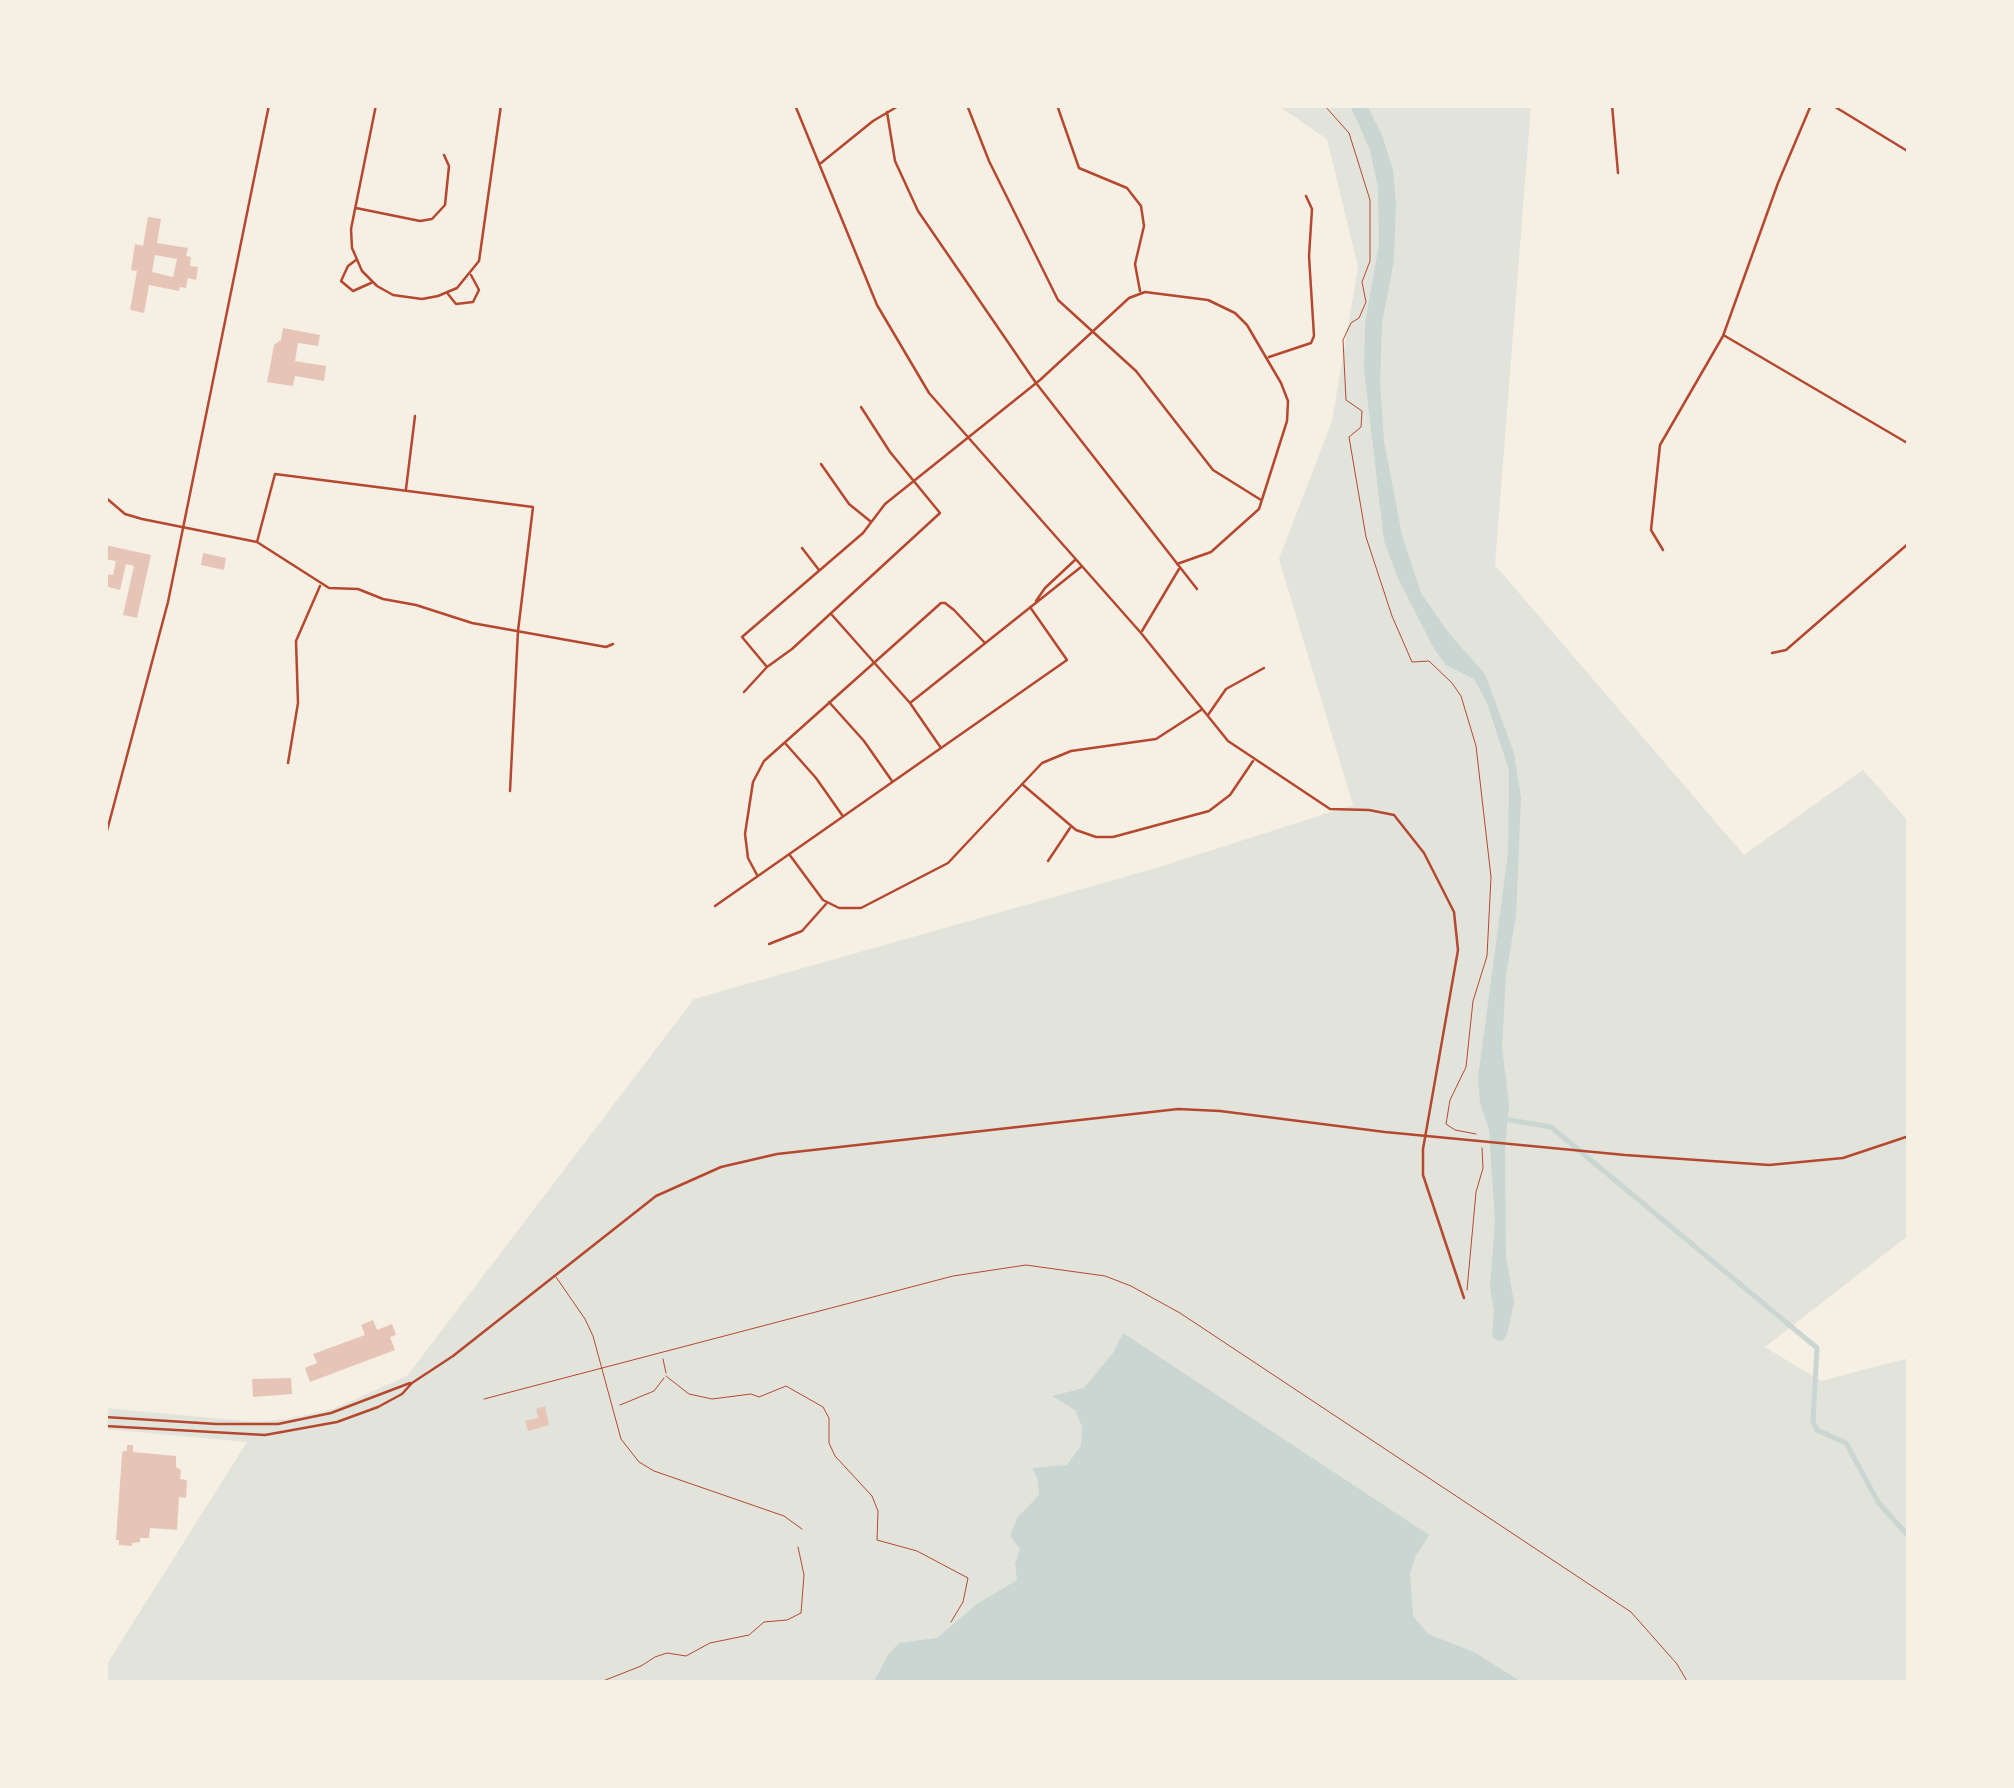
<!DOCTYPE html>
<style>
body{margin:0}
#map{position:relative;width:2014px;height:1788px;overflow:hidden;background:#f6efe4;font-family:"Titillium Web",sans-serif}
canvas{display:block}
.frame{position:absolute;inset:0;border:108px solid #f6efe4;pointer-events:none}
</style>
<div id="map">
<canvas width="2014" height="1788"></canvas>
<div class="frame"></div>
</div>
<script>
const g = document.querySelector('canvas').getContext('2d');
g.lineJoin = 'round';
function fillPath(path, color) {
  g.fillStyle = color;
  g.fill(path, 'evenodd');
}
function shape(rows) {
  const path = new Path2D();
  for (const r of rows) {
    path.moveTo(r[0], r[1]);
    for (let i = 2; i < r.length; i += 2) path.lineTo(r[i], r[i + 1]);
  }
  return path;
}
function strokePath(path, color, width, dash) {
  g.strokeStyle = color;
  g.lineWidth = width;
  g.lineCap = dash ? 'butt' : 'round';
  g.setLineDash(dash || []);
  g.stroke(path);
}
fillPath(shape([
 [1277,105,1531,105,1495,565,1744,855,1863,770,1909,822,1909,1235,1765,1347,1821,1381,1909,1358,1909,1683,105,1683,105,1667,247,1442,105,1429,105,1408,256,1422,286,1419,333,1409,407,1376,694,999,1156,868,1353,805,1279,559,1332,421,1358,267,1327,139]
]), '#e2e4dc');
fillPath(shape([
 [1350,105,1367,105,1382,135,1393,170,1396,203,1394,260,1382,323,1380,382,1384,441,1402,535,1421,593,1448,632,1485,674,1514,753,1521,798,1516,916,1506,975,1502,1047,1509,1105,1505,1149,1506,1257,1514,1302,1508,1331,1504,1340,1498,1341,1492,1336,1494,1311,1490,1287,1495,1221,1489,1130,1480,1103,1478,1078,1508,853,1509,770,1487,703,1474,679,1446,665,1433,647,1397,576,1384,541,1364,369,1365,323,1379,244,1378,188,1370,150],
 [1123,1333,1429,1535,1415,1557,1410,1574,1413,1616,1428,1634,1474,1652,1523,1683,873,1683,888,1655,899,1643,937,1638,977,1604,1017,1580,1015,1564,1020,1549,1010,1536,1017,1518,1039,1495,1037,1477,1032,1468,1067,1465,1081,1446,1082,1427,1075,1410,1052,1396,1084,1388,1113,1353]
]), '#c9d6d2');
strokePath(shape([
 [1504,1119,1551,1127,1817,1348,1813,1421,1817,1430,1846,1443,1878,1502,1909,1537]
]), '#c9d6d2', 5);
fillPath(shape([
 [148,217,161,219,157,243,188,248,186,256,191,257,190,266,198,267,196,280,188,278,186,288,180,287,179,291,149,285,144,313,130,310,137,271,131,270,135,244,143,246],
 [155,255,177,259,173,277,152,272],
 [283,328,320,335,318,346,298,343,295,361,326,366,324,381,295,376,293,386,267,382,274,345,281,340],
 [105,545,151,555,137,618,123,615,134,566,126,564,120,590,105,586,105,574,113,575,116,561,105,559],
 [203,553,226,558,224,570,201,565],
 [373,1320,377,1330,392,1324,396,1335,390,1337,395,1350,310,1382,305,1368,317,1363,313,1354,365,1335,361,1325],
 [291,1378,292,1394,253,1397,252,1379],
 [545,1406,549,1425,528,1431,525,1421,538,1418,536,1409],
 [127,1445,133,1445,133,1452,176,1456,176,1467,181,1470,180,1479,187,1480,186,1498,179,1497,177,1530,150,1528,149,1538,140,1538,140,1542,132,1543,132,1546,119,1545,119,1540,116,1540,122,1455,123,1451,127,1451]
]), '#e6c5b7');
strokePath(shape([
 [1324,105,1349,133,1370,200,1370,261,1362,282,1366,302,1359,318,1351,323,1343,340,1346,400,1362,411,1361,427,1349,437,1366,537,1392,616,1412,662,1429,661,1452,683,1461,696,1476,746,1491,877,1487,956,1473,1001,1466,1067,1450,1100,1446,1124,1455,1130,1476,1134],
 [1467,1290,1476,1192,1483,1168,1482,1148],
 [663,1359,666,1373],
 [666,1376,689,1394,712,1399,751,1394,759,1397,786,1386,823,1407,829,1418,829,1443,835,1456,872,1496,878,1511,877,1540,917,1551,968,1578,963,1602,951,1622],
 [620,1405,654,1391,664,1378],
 [598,1683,641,1666,655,1657,667,1653,686,1656,710,1643,749,1635,764,1622,787,1620,801,1613,804,1575,798,1547]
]), '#b5482f', 1);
strokePath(shape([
 [556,1277,585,1319,593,1336,621,1439,639,1462,654,1471,784,1516,802,1529],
 [484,1399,953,1276,1026,1265,1105,1276,1131,1286,1180,1313,1631,1612,1677,1664,1688,1683]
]), '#b5482f', 1);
strokePath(shape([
 [376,105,351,229,352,248,362,271,377,286,393,295,422,299,438,296,457,288,479,261,501,105],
 [967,105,989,161,1058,300,1136,371,1213,470,1261,500],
 [1057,105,1079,168,1127,188,1141,206,1144,226,1135,264,1140,291],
 [1612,105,1618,173],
 [887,112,895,161,918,211,1036,383,1197,589],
 [821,163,873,121,900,105],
 [356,208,420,221,432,219,445,205,449,166,444,155],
 [356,260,348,266,341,281,353,291,371,283],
 [448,294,456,304,473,302,479,290,471,275],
 [1725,336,1909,444],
 [1269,357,1311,343,1314,336,1309,256,1312,209,1306,196],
 [821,464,849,504,870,521],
 [406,489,415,416],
 [105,497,125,514,142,519,257,542,329,588,358,589,383,599,416,605,472,623,606,647,613,644],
 [257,542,275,474,533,507,518,631,510,791],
 [802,548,819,570],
 [1663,550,1651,530,1660,445,1723,336,1778,183,1811,105],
 [1036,601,1045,588,1075,560],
 [832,615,910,703,941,748],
 [1142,631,1179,569],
 [1772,653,1786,650,1909,543],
 [767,667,742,637,863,533,885,504,1040,380,1129,298,1145,292,1208,300,1235,313,1247,325,1281,383,1288,401,1287,421,1259,509,1211,552,1177,564],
 [744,692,767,667,792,649,940,513,890,452,861,407],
 [829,702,864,741,892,781],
 [910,703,1081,567],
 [1208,715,1226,689,1264,668],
 [785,743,816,778,842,815],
 [288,763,298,703,296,641,320,586],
 [1022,784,1076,830,1096,837,1113,837,1209,811,1230,795,1253,761],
 [789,854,823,900,839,908,861,908,948,863,1042,763,1071,751,1156,739,1201,710],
 [1048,861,1070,828],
 [757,875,748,858,745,834,753,782,764,761,941,603,945,603,954,610,985,643],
 [715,906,1067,660,1030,607],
 [769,944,802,931,826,904]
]), '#b5482f', 2.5);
strokePath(shape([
 [795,105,877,305,929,393,1141,633,1228,741,1330,809,1369,810,1394,815,1424,853,1454,912,1458,950,1423,1149,1423,1175,1464,1298],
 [1832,105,1909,152]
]), '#b5482f', 2.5);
strokePath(shape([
 [105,838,168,602,269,105],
 [105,1417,216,1424,278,1424,331,1413,410,1383],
 [105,1426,265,1435,337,1422,378,1407,402,1394,412,1383,453,1356,656,1196,721,1167,777,1154,1178,1109,1220,1111,1385,1132,1625,1155,1769,1165,1843,1158,1909,1136]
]), '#b5482f', 2.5);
</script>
